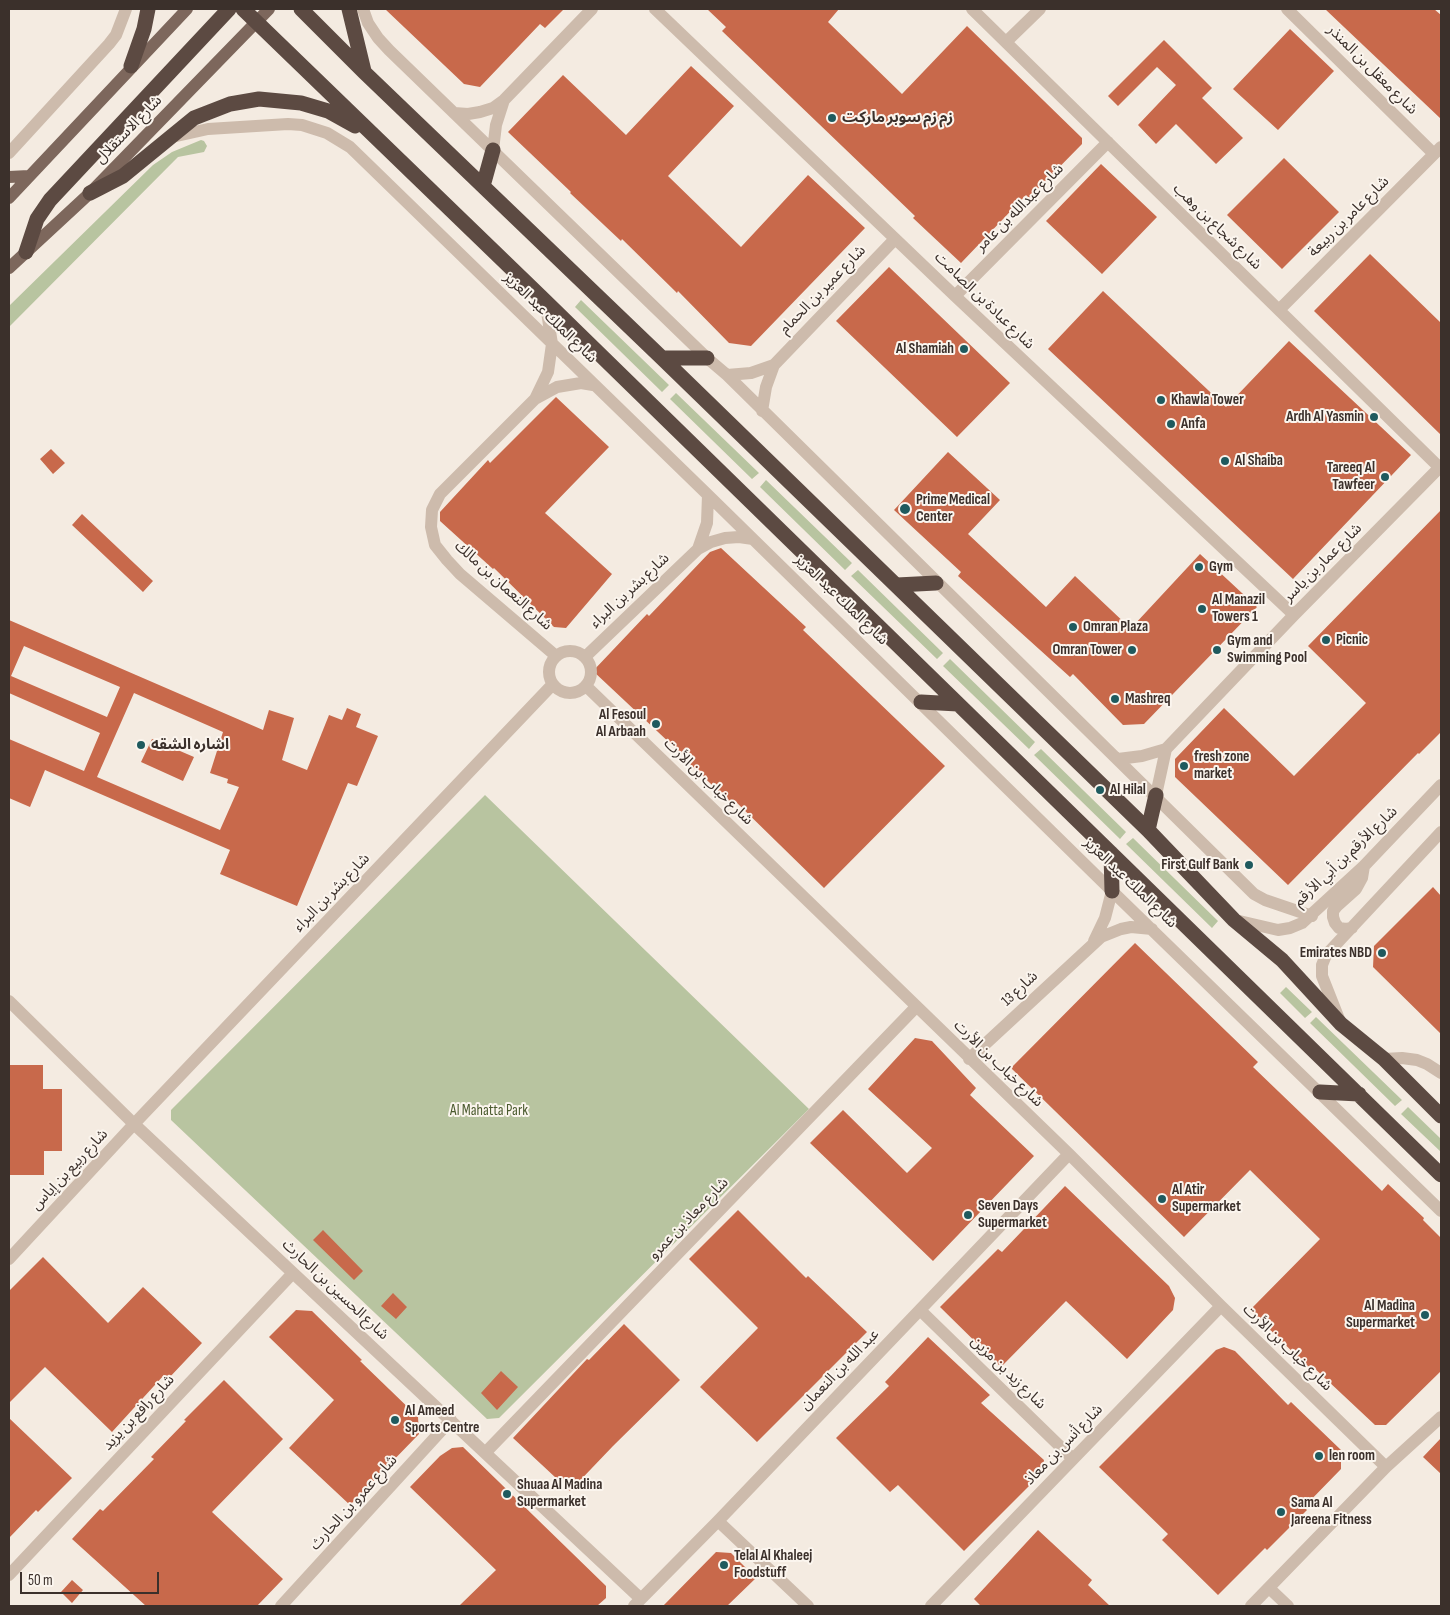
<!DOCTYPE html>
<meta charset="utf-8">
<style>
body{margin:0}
#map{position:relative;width:1450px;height:1615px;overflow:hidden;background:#f4ebe1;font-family:"Sofia Sans Condensed",sans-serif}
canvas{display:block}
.frame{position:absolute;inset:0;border:10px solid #3b302b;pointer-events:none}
.scale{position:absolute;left:20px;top:1572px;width:139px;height:22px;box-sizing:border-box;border:2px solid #3b302b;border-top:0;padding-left:6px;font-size:15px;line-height:18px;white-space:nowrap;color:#3b302b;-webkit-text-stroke:4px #fbf5ee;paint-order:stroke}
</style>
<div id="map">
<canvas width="1450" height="1615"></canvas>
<div class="frame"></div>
<div class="scale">50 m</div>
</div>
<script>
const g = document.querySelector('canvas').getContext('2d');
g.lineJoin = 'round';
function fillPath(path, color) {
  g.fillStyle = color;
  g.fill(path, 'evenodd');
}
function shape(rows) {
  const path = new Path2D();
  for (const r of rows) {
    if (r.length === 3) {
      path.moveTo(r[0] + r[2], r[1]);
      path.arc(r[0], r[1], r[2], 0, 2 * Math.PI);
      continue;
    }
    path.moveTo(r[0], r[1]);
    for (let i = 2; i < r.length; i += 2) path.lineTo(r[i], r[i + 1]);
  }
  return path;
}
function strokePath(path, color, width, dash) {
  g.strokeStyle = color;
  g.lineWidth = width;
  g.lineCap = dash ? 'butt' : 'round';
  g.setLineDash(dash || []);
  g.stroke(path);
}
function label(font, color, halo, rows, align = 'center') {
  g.font = font + ' "Sofia Sans Condensed","Noto Sans Arabic",sans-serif';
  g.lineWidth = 4;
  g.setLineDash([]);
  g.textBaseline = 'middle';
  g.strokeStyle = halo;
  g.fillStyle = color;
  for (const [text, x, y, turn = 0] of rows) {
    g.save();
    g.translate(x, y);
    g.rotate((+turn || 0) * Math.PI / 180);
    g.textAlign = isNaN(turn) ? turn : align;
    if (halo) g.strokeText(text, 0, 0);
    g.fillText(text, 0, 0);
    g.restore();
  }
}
fillPath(shape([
 [201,140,204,141,207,146,204,152,178,157,9,327,9,306,153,165,172,152],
 [581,300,669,385,662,392,575,307],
 [676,393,759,473,752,479,670,399],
 [766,480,852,563,845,570,760,487],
 [858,570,943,653,937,659,851,576],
 [950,659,1035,742,1029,749,943,666],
 [1041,749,1126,832,1120,839,1034,755],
 [485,795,809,1109,499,1418,487,1419,171,1120,171,1110],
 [1133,838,1218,921,1212,928,1126,844],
 [1286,987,1312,1012,1305,1018,1280,993],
 [1316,1017,1402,1100,1395,1106,1310,1023],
 [1408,1107,1441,1139,1441,1152,1401,1114]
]), '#b8c4a0');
fillPath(shape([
 [385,9,564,9,545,28,540,24,480,87,464,84],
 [707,9,839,9,828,22,902,94,967,26,1082,138,1082,144,1029,198,1026,195,961,263,913,218,915,216,722,31,726,27],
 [1325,9,1434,9,1441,15,1441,119],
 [1290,29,1334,71,1278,130,1233,89],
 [1164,40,1212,88,1202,98,1243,138,1216,164,1176,124,1156,144,1138,125,1176,85,1157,67,1118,106,1108,96],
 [691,66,734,106,668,176,741,247,808,175,865,228,751,346,729,343,678,291,677,293,622,239,621,241,570,193,571,192,508,132,563,75,626,135],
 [1284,158,1339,212,1282,269,1227,215],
 [1101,164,1157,217,1102,274,1046,221],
 [1370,254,1441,323,1441,435,1314,311],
 [889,267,1010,383,957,437,836,321],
 [1103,291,1226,407,1289,341,1411,455,1293,579,1048,349],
 [556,397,609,447,545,513,612,574,566,628,554,627,494,568,493,569,440,521,440,512,488,460,490,463],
 [51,449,65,463,53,474,40,459],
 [948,452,1000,500,968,534,1046,607,1075,576,1128,626,1131,623,1134,625,1200,554,1257,607,1144,724,1123,725,1073,674,1070,677,958,576,961,572,894,510],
 [1441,510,1441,732,1419,754,1418,753,1288,885,1175,777,1175,759,1224,708,1294,776,1366,703,1308,646],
 [82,514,153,581,143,592,72,525],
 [721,548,806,627,803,630,945,766,824,888,735,801,732,804,689,763,690,762,593,671,647,614,649,616,710,552],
 [9,620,263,730,269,710,294,718,282,760,307,770,329,715,342,720,347,708,361,714,356,727,378,736,357,786,348,783,297,906,220,874,230,850,45,770,30,807,9,798,9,739,84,771,100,733,9,693],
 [24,646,120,687,107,717,11,676],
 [134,693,223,732,210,773,228,779,227,783,239,787,220,830,97,777],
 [152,739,194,757,183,781,141,762],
 [1433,887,1441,896,1441,1034,1373,967,1374,946],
 [1135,943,1258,1062,1253,1067,1382,1191,1388,1184,1424,1218,1423,1220,1441,1238,1441,1371,1386,1425,1375,1425,1311,1365,1308,1367,1250,1310,1320,1239,1250,1170,1184,1237,1011,1068],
 [915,1038,932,1041,976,1088,970,1095,1034,1156,933,1261,810,1143,843,1110,907,1173,932,1148,868,1089],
 [9,1065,43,1065,43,1089,62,1089,62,1151,44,1151,44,1175,9,1175],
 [1065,1186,1169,1286,1175,1298,1173,1310,1127,1359,1066,1301,1001,1367,940,1307,998,1249,1002,1252],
 [738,1210,806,1278,808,1276,867,1332,757,1442,700,1387,758,1328,689,1259],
 [323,1230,363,1271,354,1280,313,1240],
 [43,1257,108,1323,143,1287,202,1343,168,1379,164,1375,112,1432,45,1367,9,1403,9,1291],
 [393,1293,407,1307,396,1319,381,1306],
 [296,1310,312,1311,362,1360,360,1361,418,1417,419,1434,350,1505,289,1448,334,1400,269,1337],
 [624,1324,680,1380,613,1446,570,1491,513,1438,587,1359,589,1360],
 [928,1337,990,1395,981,1403,1044,1460,1041,1474,964,1551,898,1485,890,1492,836,1438,889,1386,885,1382],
 [1224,1347,1235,1351,1288,1405,1291,1402,1341,1450,1341,1469,1304,1507,1307,1510,1267,1550,1265,1548,1218,1595,1162,1540,1168,1534,1099,1467,1216,1350],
 [501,1371,518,1387,497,1410,481,1393],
 [224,1380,283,1439,212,1512,283,1579,257,1606,146,1606,72,1539,100,1509,103,1511,154,1459,151,1457,186,1421,184,1420],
 [9,1418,72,1478,38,1512,36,1510,9,1538],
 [1441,1438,1441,1474,1423,1457],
 [463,1447,606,1586,606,1598,597,1606,459,1606,496,1570,410,1487,440,1456,452,1448],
 [1038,1530,1092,1580,1088,1585,1110,1606,981,1606,974,1599],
 [716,1552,731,1553,756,1578,727,1606,663,1606],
 [72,1580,83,1590,72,1603,61,1592]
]), '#c8694b');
strokePath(shape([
 [363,9,368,23,378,38,389,50,707,358,727,375,1254,894,1265,900,1312,916],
 [655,9,955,296,1294,615],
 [972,9,1440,468],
 [1287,9,1434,154],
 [1006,42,1040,9],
 [454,113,468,114,480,112,493,108,504,100,592,9],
 [172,137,208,129,288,124,302,125,327,133,350,147,708,495,1112,891,1441,1211],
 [493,150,496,125,504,100],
 [9,153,109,44,116,35,126,9],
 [955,296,1108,142],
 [1279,310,1441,147],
 [727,375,751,373,774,365],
 [535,399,548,372,552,344,547,312,542,298],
 [762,411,766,387,774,365,895,239],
 [698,549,707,523,708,495],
 [570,672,21],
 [556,656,460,574,447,560,435,545,431,527,432,510,440,494,535,399,557,387,581,383,593,385],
 [585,657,698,549,711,542,725,538,739,537,753,539],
 [586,686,1069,1154,1221,1306,1386,1467],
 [1118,759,1142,756,1166,749,1294,615,1441,466],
 [1156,795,1166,749],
 [1235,920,1278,930,1290,928,1302,923,1364,866,1441,785],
 [1352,928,1346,929,1339,928,1335,923,1333,917,1333,911,1337,906,1356,889,1362,878,1364,866],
 [1094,941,1105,918,1112,891],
 [9,1001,134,1124,641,1599],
 [1339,1019,1322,976,1322,965,1326,955,1441,832],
 [969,1059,1101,937,1121,929,1131,927,1152,929],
 [1384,1059,1402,1058,1417,1060,1427,1064,1441,1073],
 [9,1259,134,1124,553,684],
 [920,1310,1073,1459],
 [485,1453,916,1007],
 [718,1521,808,1606],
 [9,1575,293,1273],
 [1269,1588,1288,1606],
 [281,1606,451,1420],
 [634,1606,718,1521,1069,1154],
 [931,1606,1221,1306],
 [1251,1606,1386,1467,1441,1417]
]), '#cdbbac', 12);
strokePath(shape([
 [9,177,29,176],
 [9,198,187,9],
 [9,268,90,193,269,9]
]), '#7d675c', 12);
strokePath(shape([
 [243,9,541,297,1441,1175],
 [301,9,364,72,662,358,1148,830,1234,920,1282,960,1341,1024,1384,1059,1441,1116],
 [349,9,364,71],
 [131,66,144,29,148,9],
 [483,186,493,150],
 [90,193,123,176,194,118,230,104,259,99,301,103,328,111,355,126],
 [26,252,37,219,50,200,229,9],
 [662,358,707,358],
 [897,585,936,583],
 [921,702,958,704],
 [1148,830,1156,795],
 [1111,853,1112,891],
 [1320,1092,1359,1094]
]), '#5c4a42', 15);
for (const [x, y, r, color] of [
 [832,118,5,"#1f5a5e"],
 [964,349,5,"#1f5a5e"],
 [1161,400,5,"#1f5a5e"],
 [1374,417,5,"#1f5a5e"],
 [1171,424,5,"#1f5a5e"],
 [1225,461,5,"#1f5a5e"],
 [1385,477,5,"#1f5a5e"],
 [905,509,6,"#1f5a5e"],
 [1199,567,5,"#1f5a5e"],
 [1202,609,5,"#1f5a5e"],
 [1073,627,5,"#1f5a5e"],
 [1326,640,5,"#1f5a5e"],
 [1132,650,5,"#1f5a5e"],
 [1217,650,5,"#1f5a5e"],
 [1115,699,5,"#1f5a5e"],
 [656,724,5,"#1f5a5e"],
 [141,745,5,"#1f5a5e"],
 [1184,766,5,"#1f5a5e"],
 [1100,790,5,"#1f5a5e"],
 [1249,865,5,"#1f5a5e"],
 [1382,953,5,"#1f5a5e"],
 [1162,1199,5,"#1f5a5e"],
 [968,1215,5,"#1f5a5e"],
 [1425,1315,5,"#1f5a5e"],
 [395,1420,5,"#1f5a5e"],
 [1319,1456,5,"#1f5a5e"],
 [507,1494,5,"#1f5a5e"],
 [1281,1512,5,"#1f5a5e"],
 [724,1565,5,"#1f5a5e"]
]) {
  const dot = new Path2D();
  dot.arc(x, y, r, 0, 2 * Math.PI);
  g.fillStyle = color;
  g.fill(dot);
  strokePath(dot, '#fbf5ee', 2);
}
label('15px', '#3b302b', '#fbf5ee', [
 ["شارع معقل بن المنذر",1372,70,45],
 ["شارع الاستقلال",129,130,-46],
 ["شارع عبدالله بن عامر",1020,208,-45],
 ["شارع عامر بن ربيعة",1349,217,-45],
 ["شارع شجاع بن وهب",1217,227,44],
 ["شارع عمير بن الحمام",823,290,-46],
 ["شارع عبادة بن الصامت",984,301,44],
 ["شارع الملك عبد العزيز",550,318,44],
 ["شارع عمار بن ياسر",1323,563,-45],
 ["شارع النعمان بن مالك",503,586,42],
 ["شارع بشر بن البراء",630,591,-43],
 ["شارع الملك عبد العزيز",841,600,44],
 ["شارع خباب بن الأرت",708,782,44],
 ["شارع الأرقم بن أبي الأرقم",1346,857,-44],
 ["شارع الملك عبد العزيز",1130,883,44],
 ["شارع بشر بن البراء",332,893,-46],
 ["شارع 13",1020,989,-43],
 ["شارع خباب بن الأرت",998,1064,44],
 ["شارع ربيع بن إياس",70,1170,-47],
 ["شارع معاذ بن عمرو",689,1219,-46],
 ["شارع الحسين بن الحارث",335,1290,43],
 ["شارع خباب بن الأرت",1287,1348,44],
 ["عبد الله بن النعمان",840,1370,-46],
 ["شارع زيد بن مزين",1008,1373,44],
 ["شارع رافع بن يزيد",139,1413,-47],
 ["شارع أنس بن معاذ",1064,1445,-46],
 ["شارع عمرو بن الحارث",354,1503,-48]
]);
label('bold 15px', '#3b302b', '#fbf5ee', [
 ["زم زم سوبر مارکت",842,118],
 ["Al Shamiah",954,349,"right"],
 ["Khawla Tower",1171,400],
 ["Ardh Al Yasmin",1364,417,"right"],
 ["Anfa",1181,424],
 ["Al Shaiba",1235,461],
 ["Tareeq Al",1375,468,"right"],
 ["Tawfeer",1375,485,"right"],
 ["Prime Medical",916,500],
 ["Center",916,517],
 ["Gym",1209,567],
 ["Al Manazil",1212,600],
 ["Towers 1",1212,617],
 ["Omran Plaza",1083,627],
 ["Picnic",1336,640],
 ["Gym and",1227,641],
 ["Swimming Pool",1227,658],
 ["Omran Tower",1122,650,"right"],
 ["Mashreq",1125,699],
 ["Al Fesoul",646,715,"right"],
 ["Al Arbaah",646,732,"right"],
 ["اشاره الشقه",151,745],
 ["fresh zone",1194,757],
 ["market",1194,774],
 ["Al Hilal",1110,790],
 ["First Gulf Bank",1239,865,"right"],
 ["Emirates NBD",1372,953,"right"],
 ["Al Atir",1172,1190],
 ["Supermarket",1172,1207],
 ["Seven Days",978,1206],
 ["Supermarket",978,1223],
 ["Al Madina",1415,1306,"right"],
 ["Supermarket",1415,1323,"right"],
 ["Al Ameed",405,1411],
 ["Sports Centre",405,1428],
 ["len room",1329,1456],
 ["Shuaa Al Madina",517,1485],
 ["Supermarket",517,1502],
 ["Sama Al",1291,1503],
 ["Jareena Fitness",1291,1520],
 ["Telal Al Khaleej",734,1556],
 ["Foodstuff",734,1573]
], 'left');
label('15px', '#4a5a2e', '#fbf5ee', [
 ["Al Mahatta Park",489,1111]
]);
</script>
